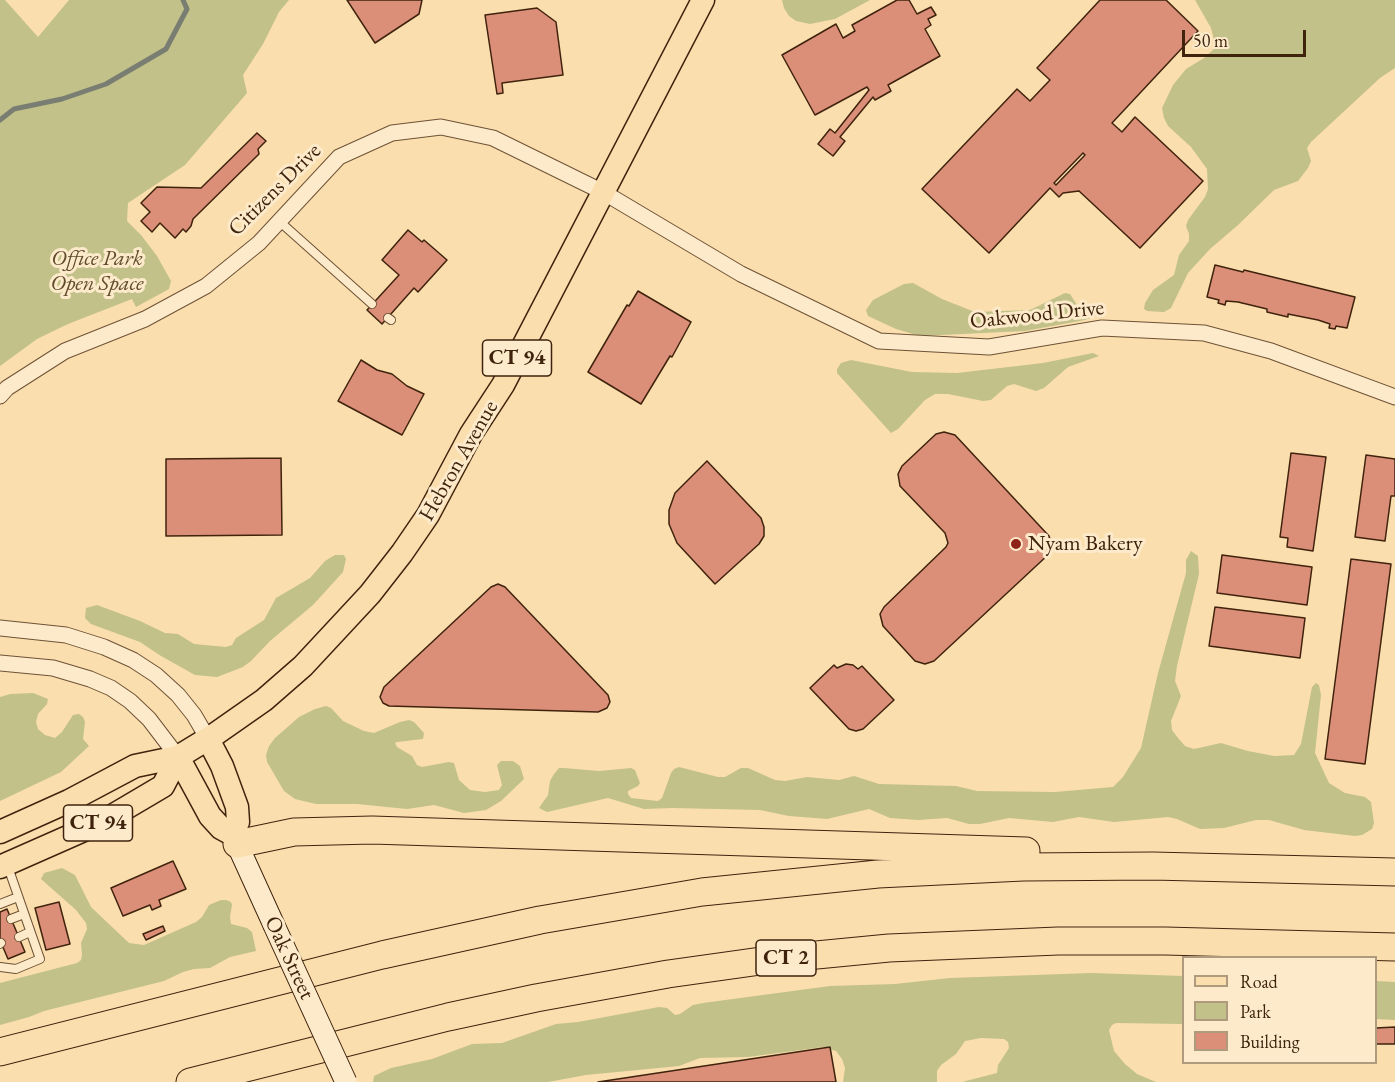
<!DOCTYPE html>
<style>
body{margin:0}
#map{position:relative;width:1395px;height:1082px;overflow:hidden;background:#fbdeae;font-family:"EB Garamond",serif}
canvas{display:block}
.legend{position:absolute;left:1182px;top:956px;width:195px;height:108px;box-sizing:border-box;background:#fceaca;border:2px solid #b09a7e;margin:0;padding:8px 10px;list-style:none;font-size:18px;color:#3f230d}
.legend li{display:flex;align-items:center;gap:12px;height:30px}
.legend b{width:30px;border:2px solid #b09a7e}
.scale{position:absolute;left:1182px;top:30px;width:124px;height:27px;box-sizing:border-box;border:3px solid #3f230d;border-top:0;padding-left:8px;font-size:18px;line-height:21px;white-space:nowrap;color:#3f230d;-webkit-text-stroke:4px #fceaca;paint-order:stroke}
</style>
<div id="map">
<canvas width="1395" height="1082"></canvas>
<ul class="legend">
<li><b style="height:8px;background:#fbdeae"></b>Road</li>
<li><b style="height:16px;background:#c1c189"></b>Park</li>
<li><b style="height:16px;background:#db8e78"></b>Building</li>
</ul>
<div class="scale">50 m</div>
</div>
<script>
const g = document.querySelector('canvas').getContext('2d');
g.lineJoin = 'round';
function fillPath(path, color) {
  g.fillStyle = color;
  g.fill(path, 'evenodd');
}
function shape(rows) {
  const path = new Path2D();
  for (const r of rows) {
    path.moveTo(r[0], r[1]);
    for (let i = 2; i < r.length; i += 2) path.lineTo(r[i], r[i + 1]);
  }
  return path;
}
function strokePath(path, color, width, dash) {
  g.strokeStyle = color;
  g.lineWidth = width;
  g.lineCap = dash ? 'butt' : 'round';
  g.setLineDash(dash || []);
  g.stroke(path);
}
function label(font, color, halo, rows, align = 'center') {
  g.font = font + ' "EB Garamond",serif';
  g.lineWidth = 6;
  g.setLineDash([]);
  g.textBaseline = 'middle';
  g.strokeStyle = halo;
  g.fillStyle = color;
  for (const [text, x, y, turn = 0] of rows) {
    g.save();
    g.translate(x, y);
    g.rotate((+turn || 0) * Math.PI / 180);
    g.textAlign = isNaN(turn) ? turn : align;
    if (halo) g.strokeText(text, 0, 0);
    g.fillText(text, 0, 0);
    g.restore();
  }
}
fillPath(shape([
 [0,0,5,0,38,37,69,0,289,0,279,12,263,44,243,75,247,93,185,165,128,203,127,221,141,235,157,256,171,281,169,289,136,307,132,299,68,324,37,339,0,366],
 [782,0,870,0,835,19,810,24,796,21,789,16,784,8],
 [1195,0,1395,0,1395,68,1380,78,1311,142,1307,148,1311,161,1308,168,1298,181,1274,190,1238,225,1210,249,1188,273,1171,308,1164,312,1147,311,1144,309,1145,303,1153,290,1174,275,1179,255,1189,241,1189,234,1186,226,1188,220,1205,197,1208,189,1207,169,1191,147,1168,126,1164,118,1162,108,1173,85,1186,69,1204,58,1216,47,1211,28],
 [913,283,942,299,975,312,1030,310,1065,293,1070,294,1077,305,1103,309,1104,313,1085,320,1025,331,920,336,896,329,868,316,866,310,873,300,904,284],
 [1093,353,1099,356,1068,367,1044,388,1036,391,1014,384,1007,386,991,400,983,401,948,394,935,394,925,400,898,429,891,433,837,373,837,369,841,363,851,360,912,372,957,373,1043,363],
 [1191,551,1198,556,1199,574,1177,666,1175,681,1181,696,1171,721,1172,730,1178,738,1185,746,1194,749,1221,743,1248,751,1274,756,1294,755,1301,744,1312,687,1316,683,1319,685,1321,695,1315,753,1329,783,1345,793,1365,797,1371,802,1374,823,1372,829,1362,835,1355,836,1304,830,1269,820,1256,820,1224,828,1200,829,1177,819,1168,817,1114,822,1079,817,1053,822,1009,818,980,824,969,824,947,818,918,820,890,818,869,809,827,819,789,816,760,810,673,808,644,809,608,798,547,812,539,808,548,795,550,781,554,774,559,768,564,768,599,771,631,768,635,770,640,783,638,786,628,791,628,794,631,798,658,801,662,798,671,773,674,769,679,767,718,777,725,777,741,768,748,768,775,780,785,781,807,777,839,780,854,776,879,784,956,786,977,791,1055,792,1113,787,1123,777,1141,748,1158,673,1186,573,1186,560],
 [335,555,344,555,346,559,343,572,313,605,270,641,251,661,243,667,217,677,195,675,161,656,140,642,91,624,85,618,86,608,97,605,140,621,165,633,178,634,194,644,226,647,232,645,236,638,264,620,276,598,310,578,325,561],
 [33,693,48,699,47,704,38,714,36,722,38,729,45,735,55,738,62,732,73,715,79,714,83,717,85,722,83,739,89,746,61,772,0,801,0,697,10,694],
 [326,706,331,708,343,721,364,731,374,733,400,722,409,720,414,722,424,733,423,739,397,742,395,743,397,747,412,756,417,765,422,767,449,762,454,763,459,780,470,790,485,792,499,790,502,785,497,765,501,761,513,761,520,766,524,779,501,801,486,810,464,813,434,805,407,809,357,804,316,804,295,799,284,791,267,762,266,755,269,746,275,738,299,717,315,709],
 [62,868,75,875,91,907,129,943,144,945,196,922,202,917,209,905,221,900,226,900,231,902,232,905,230,917,231,924,247,928,252,932,256,951,230,957,210,968,194,969,183,972,164,981,44,1011,29,1017,0,1025,0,983,77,963,81,960,82,955,81,943,87,929,86,923,76,910,41,879,44,873],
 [1091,973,1183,976,1183,1024,1116,1023,1112,1025,1109,1030,1114,1051,1125,1064,1137,1074,1156,1082,962,1082,997,1073,998,1065,1009,1048,1008,1042,1004,1039,981,1038,965,1041,956,1054,941,1065,937,1071,937,1082,843,1082,845,1068,842,1059,836,1051,823,1047,748,1057,700,1058,679,1066,586,1075,548,1082,373,1082,374,1076,391,1068,432,1059,472,1044,502,1043,556,1024,578,1022,659,1007,667,1008,675,1015,680,1014,693,1005,703,1003,830,986,895,984,950,978],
 [1376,981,1395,982,1395,1020,1376,1019]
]), '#c1c189');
strokePath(shape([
 [0,120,14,109,62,99,106,84,166,49,187,9,183,0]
]), '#7a7e72', 5);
const building = shape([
 [347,0,422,0,419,14,375,43,347,0],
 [897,0,909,0,917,14,931,7,936,15,928,19,931,25,925,29,940,56,888,85,891,91,875,100,873,97,840,137,845,141,833,156,818,144,830,129,835,133,869,90,867,87,815,115,782,55,836,24,843,38,855,31,852,25,897,0],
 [1100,0,1166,0,1198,31,1112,123,1122,132,1135,117,1203,181,1140,248,1079,191,1063,193,1059,197,1050,188,989,253,922,189,1017,89,1030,101,1050,80,1037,68,1100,0],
 [1083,153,1085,155,1056,185,1054,183,1083,153],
 [537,8,556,22,563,75,502,83,503,93,497,94,485,15,537,8],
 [257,133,266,141,258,149,259,154,193,219,191,226,186,232,183,229,175,238,160,223,152,232,141,221,150,212,141,203,157,187,201,188,257,133],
 [408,230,422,242,424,240,447,260,418,292,414,288,382,324,367,310,399,275,382,260,408,230],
 [1215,265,1243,272,1244,270,1355,297,1347,328,1336,326,1335,329,1329,328,1330,324,1318,320,1288,314,1288,317,1267,312,1267,309,1238,302,1226,301,1225,305,1218,303,1219,300,1207,297,1215,265],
 [638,291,691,322,672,357,670,356,641,404,588,372,627,305,629,306,638,291],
 [361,360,377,370,392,374,407,386,424,394,402,435,338,401,361,360],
 [944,432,955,435,1049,536,1052,545,1049,554,934,661,925,664,915,661,883,626,880,614,884,607,946,547,948,543,945,533,900,486,898,474,902,466,936,434,944,432],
 [1291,453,1326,457,1313,551,1287,547,1288,538,1280,537,1291,453],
 [1366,455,1395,459,1395,496,1391,496,1385,541,1355,537,1366,455],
 [281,458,282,535,166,536,166,459,281,458],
 [707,461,761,518,764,527,764,536,759,544,715,584,677,543,669,524,669,510,675,493,707,461],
 [1222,555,1312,567,1307,605,1217,593,1222,555],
 [1351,559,1391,564,1365,764,1325,759,1351,559],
 [498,584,505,587,608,695,610,702,607,708,598,712,389,706,383,703,380,697,384,687,491,587,498,584],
 [1215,607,1305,618,1300,658,1209,646,1215,607],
 [846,664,853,665,858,669,862,666,894,700,863,729,856,731,849,729,810,688,834,665,837,668,846,664],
 [173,861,186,889,159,900,161,906,152,910,150,905,123,916,111,888,173,861],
 [59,902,70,944,46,950,35,908,59,902],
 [7,909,25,952,8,959,0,940,0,912,7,909],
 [163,926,165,931,146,940,143,934,163,926],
 [1395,1027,1395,1044,1376,1044,1376,1028,1395,1027],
 [830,1047,836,1082,598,1082,830,1047]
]);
fillPath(building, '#db8e78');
strokePath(building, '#3f230d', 1.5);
const lane = shape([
 [279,221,372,304],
 [388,318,391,320],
 [0,904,18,897],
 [11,919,24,914],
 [19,937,30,932],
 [0,944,1,943],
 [0,967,16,969,40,959,8,867]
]);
const street = shape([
 [0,396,7,388,65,351,145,319,206,286,259,243,339,157,392,133,441,127,493,138,603,192,741,274,879,341,989,347,1102,328,1204,333,1271,351,1395,397],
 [0,628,66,635,104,647,133,660,156,675,178,695,194,715,208,739],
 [0,663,53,668,90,679,111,688,130,701,149,719,178,757]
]);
const secondary = shape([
 [237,844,273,923]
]);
const primary = shape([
 [208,739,222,766,237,807,238,822,232,834],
 [178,757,210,816,221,828,232,834,237,844],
 [0,832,69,801,135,766,178,757,214,735,264,700,303,666,370,594,402,553,428,515,471,434,503,385,703,0],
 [0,867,102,822,163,786,178,757]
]);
const highway = shape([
 [237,844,294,832,372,830,1026,851],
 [0,1052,382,955,540,920,702,892,878,874,1023,867,1153,866,1395,872],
 [190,1082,448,1017,536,998,668,974,775,959,889,948,1058,941,1165,941,1395,947]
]);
strokePath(lane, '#6e5235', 10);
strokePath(street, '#6e5235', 17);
strokePath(secondary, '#3f230d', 23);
strokePath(primary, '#3f230d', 25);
strokePath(highway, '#3f230d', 29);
strokePath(lane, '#fceaca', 8);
strokePath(street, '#fceaca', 15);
strokePath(secondary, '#fceaca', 21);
strokePath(primary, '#fbdeae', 22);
strokePath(highway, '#fbdeae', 27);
const secondaryBridge = shape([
 [273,923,346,1082]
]);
strokePath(secondaryBridge, '#3f230d', 23, []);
strokePath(secondaryBridge, '#fceaca', 21);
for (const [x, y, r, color] of [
 [1016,544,6,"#8f2418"]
]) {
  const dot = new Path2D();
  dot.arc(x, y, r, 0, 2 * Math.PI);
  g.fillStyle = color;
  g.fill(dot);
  strokePath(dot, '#fceaca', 2);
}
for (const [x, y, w] of [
 [517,358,69],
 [98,823,69],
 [786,958,60]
]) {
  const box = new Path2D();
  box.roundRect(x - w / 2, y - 18, w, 36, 4.5);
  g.fillStyle = '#fceaca';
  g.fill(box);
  strokePath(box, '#3f230d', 1.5);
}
label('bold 21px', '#3f230d', null, [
 ["CT 94",517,358],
 ["CT 94",98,823],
 ["CT 2",786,958]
]);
label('22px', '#3f230d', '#fceaca', [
 ["Citizens Drive",275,190,-45],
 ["Oakwood Drive",1037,315,-6],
 ["Hebron Avenue",459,461,-60],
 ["Oak Street",289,958,65]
]);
label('italic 22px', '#604a2c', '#fceaca', [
 ["Office Park",97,259],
 ["Open Space",97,284]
]);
label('22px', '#3f230d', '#fceaca', [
 ["Nyam Bakery",1028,544]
], 'left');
</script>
